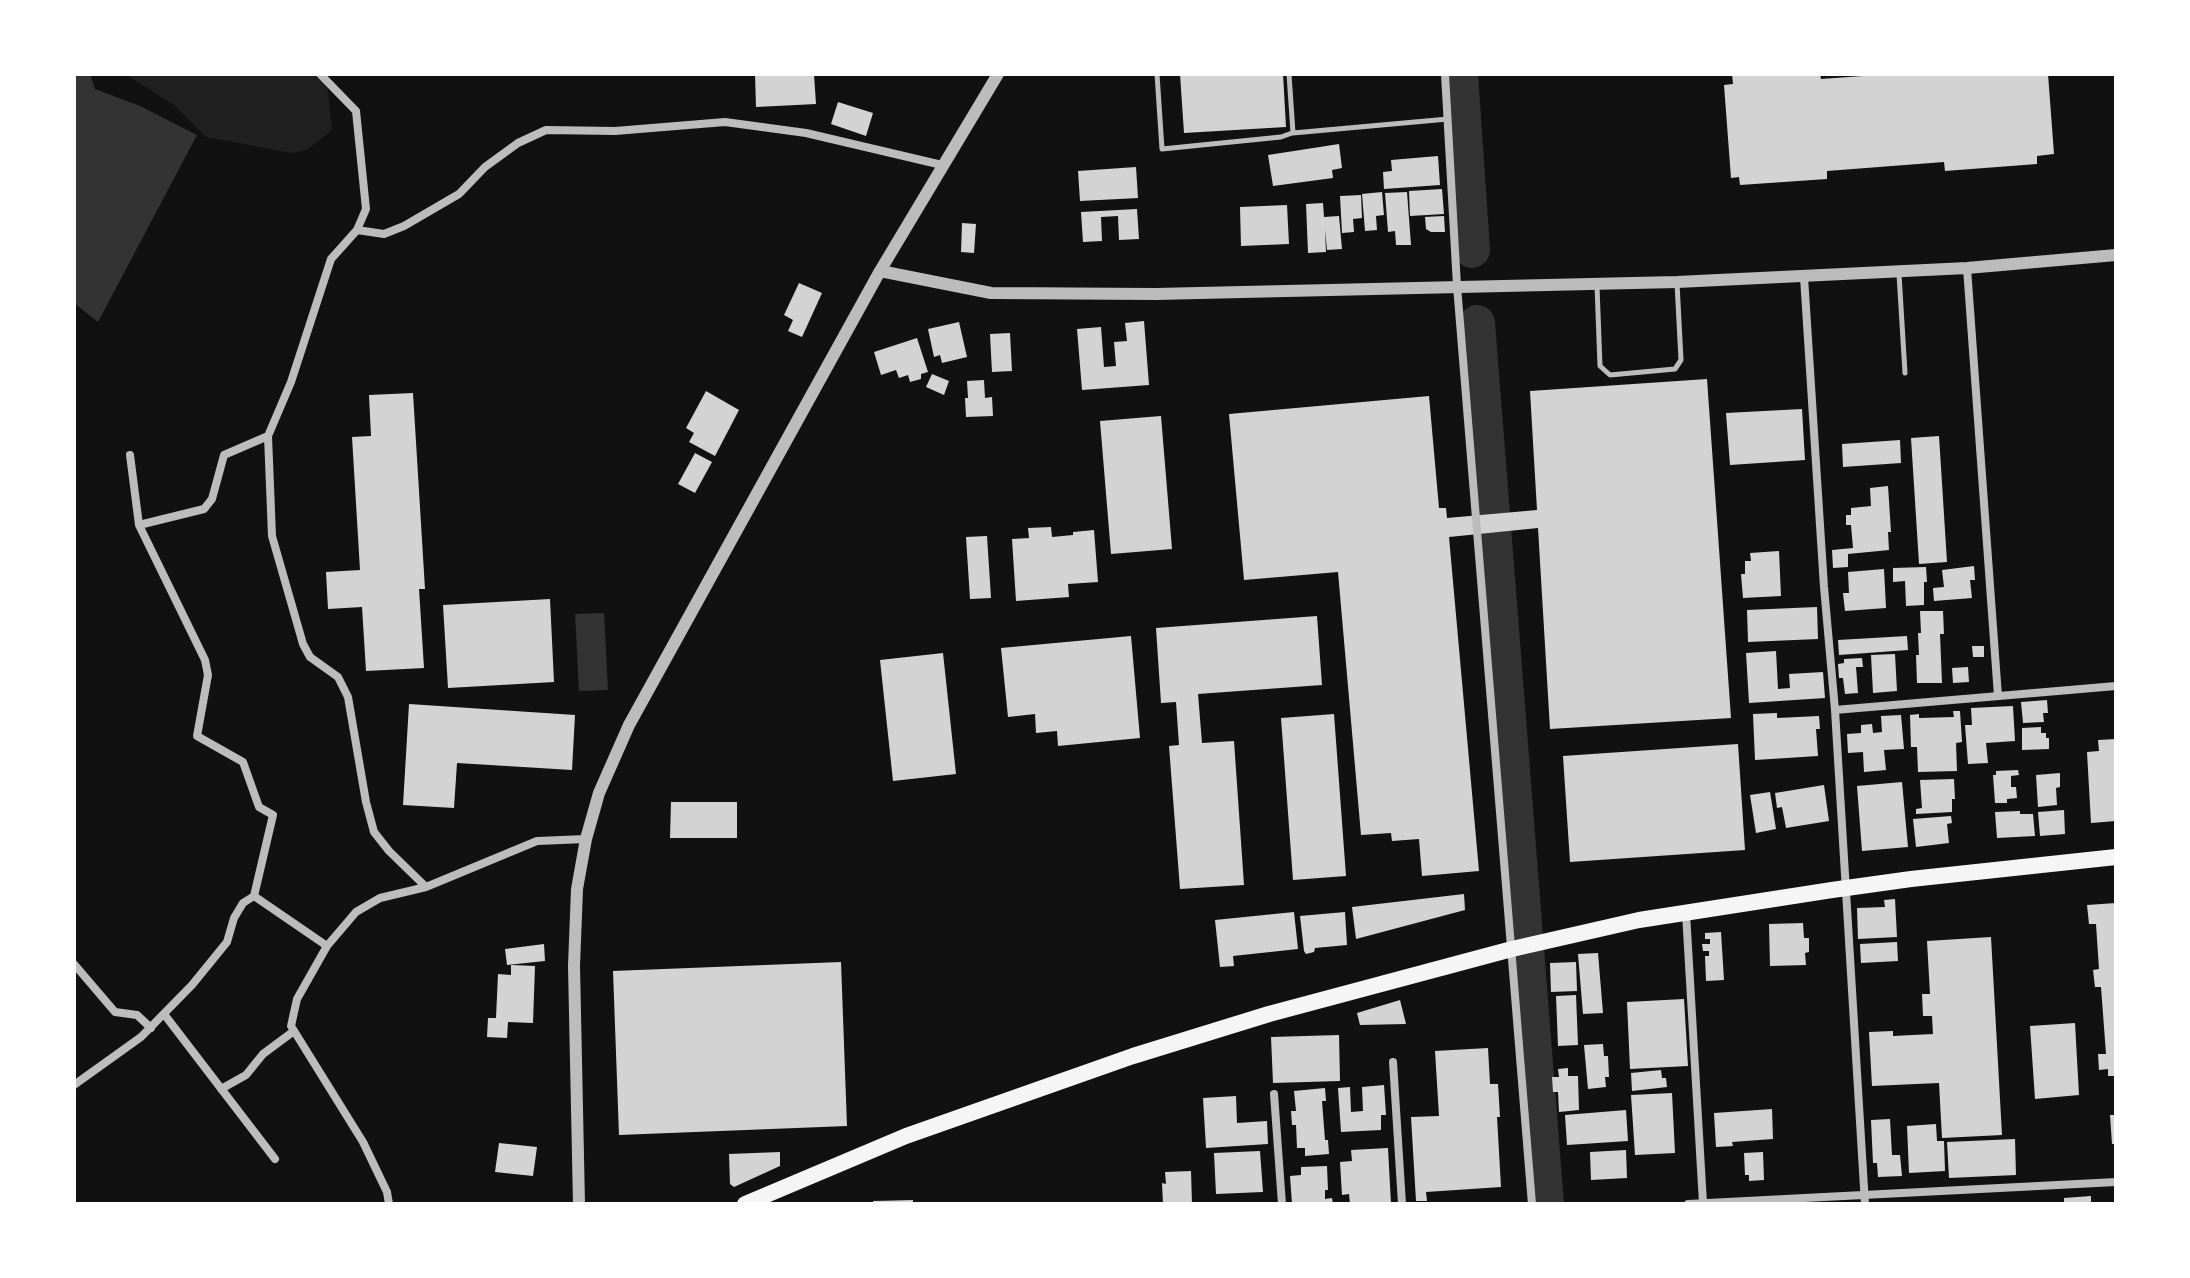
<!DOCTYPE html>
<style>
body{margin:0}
#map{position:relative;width:2190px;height:1278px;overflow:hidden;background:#111;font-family:"Public Sans",sans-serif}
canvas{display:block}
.frame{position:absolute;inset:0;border:76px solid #fff;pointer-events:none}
</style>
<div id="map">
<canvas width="2190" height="1278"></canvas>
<div class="frame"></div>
</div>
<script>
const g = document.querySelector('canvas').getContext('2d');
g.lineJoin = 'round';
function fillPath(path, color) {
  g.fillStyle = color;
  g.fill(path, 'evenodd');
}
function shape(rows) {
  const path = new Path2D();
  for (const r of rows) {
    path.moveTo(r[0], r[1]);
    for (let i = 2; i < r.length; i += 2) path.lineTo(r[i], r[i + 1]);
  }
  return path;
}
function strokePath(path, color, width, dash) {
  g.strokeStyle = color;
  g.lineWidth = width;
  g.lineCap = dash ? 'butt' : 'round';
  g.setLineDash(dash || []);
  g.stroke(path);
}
fillPath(shape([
 [125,74,326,74,332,130,307,150,291,153,206,137,174,105]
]), '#202020');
fillPath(shape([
 [74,74,90,74,95,89,140,106,197,135,98,322,74,303],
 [604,613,608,690,579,691,575,614]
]), '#333');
strokePath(shape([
 [1460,74,1472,250],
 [1477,323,1546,1204]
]), '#333', 36);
fillPath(shape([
 [755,74,814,74,816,104,756,107],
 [1180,74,1283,74,1286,127,1184,133],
 [1732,74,1820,74,1821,79,1891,74,2048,74,2054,154,2037,156,2037,164,1945,171,1944,162,1827,171,1827,179,1740,185,1739,177,1731,178,1724,85,1733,84],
 [838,102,873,113,866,136,831,124],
 [1339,144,1342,168,1332,170,1333,178,1273,186,1268,155],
 [1438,156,1440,185,1384,189,1383,172,1392,171,1391,160],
 [1136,167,1138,198,1080,201,1078,171],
 [1442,189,1444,214,1410,216,1409,191],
 [1382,192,1384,215,1376,216,1377,230,1365,231,1362,194],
 [1407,192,1411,245,1396,245,1395,231,1388,232,1385,193],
 [1361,195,1362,218,1353,219,1354,232,1342,233,1340,196],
 [1323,203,1324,217,1339,216,1342,249,1327,250,1325,229,1326,252,1308,253,1306,204],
 [1287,205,1289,244,1241,246,1240,207],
 [1137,209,1139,239,1119,240,1118,216,1101,217,1102,241,1083,242,1081,212],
 [1444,216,1445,232,1431,232,1426,229,1425,217],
 [962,223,976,224,974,253,961,252],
 [799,283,822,293,802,337,788,331,793,320,784,315],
 [1144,321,1149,385,1082,390,1077,329,1101,327,1104,367,1116,366,1114,342,1127,341,1125,323],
 [959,322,967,357,942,363,940,355,934,357,928,329],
 [1010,333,1012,371,992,372,990,334],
 [917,338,928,372,921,374,921,379,910,382,908,375,899,378,896,370,881,375,874,352],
 [932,374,949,381,944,395,926,387],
 [1707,379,1731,718,1550,729,1538,528,1449,537,1479,871,1422,876,1419,839,1392,841,1391,833,1361,835,1338,572,1244,580,1229,414,1429,396,1439,508,1446,508,1447,518,1537,510,1530,391],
 [984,380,985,398,992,397,993,416,966,417,965,398,968,398,967,381],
 [706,391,739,410,715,456,689,442,694,433,686,428],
 [413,393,425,589,419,589,424,668,366,671,362,607,328,609,326,572,360,570,352,437,371,436,369,395],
 [1802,409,1805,460,1730,465,1726,413],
 [1161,416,1172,549,1111,554,1100,421],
 [1939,436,1947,562,1919,564,1911,438],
 [1900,440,1901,463,1843,467,1842,444],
 [695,453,712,462,695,493,678,484],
 [1888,486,1891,532,1888,532,1889,550,1848,554,1848,567,1833,568,1832,550,1853,548,1851,525,1846,525,1846,515,1851,515,1851,508,1871,506,1870,488],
 [1051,527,1052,537,1073,535,1073,532,1094,530,1098,582,1068,584,1069,597,1016,601,1012,539,1029,538,1028,528],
 [987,536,991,598,970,599,966,537],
 [1779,551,1781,596,1743,598,1741,574,1745,574,1745,561,1751,561,1750,553],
 [1974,566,1975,580,1970,580,1972,598,1934,601,1933,588,1944,587,1942,570],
 [1926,567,1927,582,1924,582,1924,605,1906,606,1905,581,1893,582,1893,568],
 [1884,569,1886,608,1845,611,1843,593,1849,593,1848,572],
 [550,599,554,682,448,688,443,605],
 [1817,607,1818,639,1748,642,1747,610],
 [1920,611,1943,611,1944,634,1940,634,1942,683,1917,683,1916,655,1919,655,1918,633,1921,633],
 [1317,616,1322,685,1198,694,1202,743,1234,741,1244,885,1180,889,1169,746,1179,745,1176,702,1161,703,1156,628],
 [1131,636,1140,738,1058,746,1057,731,1036,733,1035,714,1008,717,1001,648],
 [1907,636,1908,650,1839,655,1838,640],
 [1972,646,1984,646,1984,657,1973,657],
 [1776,651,1778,689,1790,688,1789,674,1823,672,1825,698,1749,703,1746,653],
 [943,653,956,774,893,781,880,660],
 [1895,654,1897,691,1873,693,1871,655],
 [1862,658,1863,667,1856,667,1858,693,1845,694,1843,678,1839,678,1838,664,1844,663,1844,659],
 [1968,667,1969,682,1953,683,1952,668],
 [2047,700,2048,713,2043,713,2044,722,2023,723,2021,702],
 [409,704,575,715,572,770,457,763,454,808,403,805],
 [2013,706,2015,741,1986,743,1988,763,1968,764,1965,725,1972,725,1971,708],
 [1953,711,1960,711,1962,742,1956,743,1957,771,1918,772,1917,747,1911,747,1910,715,1919,714,1919,718,1954,717],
 [1777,713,1777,718,1819,716,1820,729,1816,729,1818,756,1755,760,1753,714],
 [1334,714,1346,876,1293,880,1281,718],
 [1901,715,1904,749,1884,750,1886,770,1864,772,1863,752,1848,753,1847,734,1861,733,1861,725,1872,724,1873,733,1882,732,1881,716],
 [2041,727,2041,733,2046,733,2046,738,2049,738,2049,749,2022,750,2022,728],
 [2116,739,2116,821,2091,823,2087,752,2099,751,2098,740],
 [1738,744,1745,850,1570,862,1563,756],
 [2018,770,2019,775,2011,776,2011,787,2016,787,2017,798,2007,799,2007,803,1995,803,1993,775,1996,775,1996,771],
 [2060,773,2060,787,2056,788,2057,805,2038,807,2036,775],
 [1954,779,1955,799,1952,799,1952,812,1916,814,1916,809,1922,808,1920,780],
 [1902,782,1908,847,1862,851,1857,786],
 [1824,785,1829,821,1786,828,1782,807,1777,808,1775,793],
 [1770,792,1776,829,1756,833,1750,795],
 [671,802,737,802,737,838,670,838],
 [2064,810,2065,834,2040,836,2038,812],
 [2020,811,2020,814,2033,814,2035,836,1997,838,1995,812],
 [1951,816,1952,823,1947,824,1949,843,1916,847,1913,819],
 [1464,894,1465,910,1356,939,1352,907],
 [1895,899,1897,937,1858,939,1857,908,1885,907,1884,900],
 [2116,903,2116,1076,2108,1076,2108,1069,2099,1070,2098,1054,2106,1054,2101,987,2095,987,2093,970,2099,969,2096,924,2089,924,2087,905],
 [1294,912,1298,949,1233,956,1234,966,1220,967,1215,920],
 [1345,912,1347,945,1315,948,1314,952,1306,954,1304,951,1300,916],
 [1803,923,1804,938,1809,938,1809,952,1805,953,1806,965,1770,966,1769,924],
 [1721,932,1724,980,1706,981,1705,956,1709,956,1709,951,1703,951,1702,944,1710,944,1710,939,1705,939,1705,933],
 [1991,937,2002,1135,1942,1138,1939,1083,1872,1086,1869,1032,1893,1031,1893,1036,1933,1034,1932,1016,1923,1016,1922,994,1930,994,1927,941],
 [1897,942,1898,961,1861,963,1860,944],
 [544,944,545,961,507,965,505,949],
 [1598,953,1603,1013,1583,1014,1578,954],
 [841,962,847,1126,619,1135,613,971],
 [1576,962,1577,991,1551,992,1550,963],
 [511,965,535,966,533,1023,508,1022,507,1038,487,1037,488,1018,496,1018,498,974,511,975],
 [1576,995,1578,1045,1558,1046,1556,996],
 [1684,999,1688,1066,1630,1069,1627,1002],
 [1400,1000,1406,1024,1360,1025,1357,1013],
 [2075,1023,2079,1095,2035,1099,2030,1026],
 [1339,1035,1340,1081,1273,1083,1271,1037],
 [1603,1044,1604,1056,1608,1056,1609,1077,1605,1077,1606,1087,1588,1089,1584,1045],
 [1488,1048,1490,1084,1498,1084,1500,1117,1497,1117,1501,1187,1426,1192,1427,1201,1416,1201,1411,1117,1439,1116,1435,1051],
 [1568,1068,1568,1076,1578,1076,1579,1110,1559,1112,1558,1092,1553,1092,1552,1077,1559,1077,1558,1069],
 [1661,1070,1662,1078,1666,1078,1667,1087,1632,1091,1631,1073],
 [1384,1085,1386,1115,1381,1115,1381,1130,1341,1132,1338,1088,1350,1087,1351,1112,1363,1111,1362,1087],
 [1325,1088,1326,1101,1322,1101,1325,1140,1328,1140,1329,1154,1305,1156,1305,1148,1297,1148,1296,1125,1292,1125,1291,1111,1296,1111,1294,1091],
 [1672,1093,1675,1153,1635,1155,1631,1095],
 [1236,1096,1237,1123,1267,1121,1268,1144,1206,1148,1203,1098],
 [1772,1109,1773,1139,1732,1142,1733,1146,1716,1147,1714,1113],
 [1626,1110,1628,1141,1567,1145,1565,1115],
 [2110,1115,2116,1115,2116,1144,2112,1144],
 [1890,1119,1892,1155,1900,1155,1902,1176,1878,1177,1877,1163,1873,1163,1871,1120],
 [1936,1124,1937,1141,1944,1141,1945,1171,1909,1173,1907,1126],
 [2015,1139,2016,1175,1949,1178,1947,1142],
 [499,1143,537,1147,533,1176,495,1172],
 [1388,1148,1391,1204,1350,1204,1349,1194,1342,1195,1340,1162,1352,1161,1351,1150],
 [1626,1150,1627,1178,1591,1180,1590,1152],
 [1260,1151,1263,1192,1216,1194,1214,1153],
 [780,1152,780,1166,734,1187,730,1184,729,1154],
 [1763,1152,1764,1180,1749,1181,1749,1175,1745,1175,1744,1153],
 [1327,1166,1328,1190,1325,1190,1325,1199,1332,1198,1333,1204,1292,1204,1290,1176,1301,1175,1301,1167],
 [1191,1171,1192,1204,1163,1204,1162,1183,1166,1184,1165,1172],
 [2091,1196,2091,1204,2064,1204,2064,1198],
 [913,1200,913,1204,873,1204,873,1201]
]), '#d3d3d3');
strokePath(shape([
 [1157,74,1162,149,1281,137,1292,133],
 [1289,74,1293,133,1448,119],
 [1899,274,1905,373],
 [1597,286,1600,366,1610,375,1675,369,1681,360,1677,283]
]), '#bcbcbc', 5);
strokePath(shape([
 [320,74,356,111,366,209,357,230,331,259,291,382,268,436,272,536,303,644,310,657,338,677,348,697,366,802,374,832,389,851,426,887],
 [1445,74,1457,286,1532,1204],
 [357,230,384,234,404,226,459,194,485,167,518,143,546,130,615,131,725,122,806,133,942,165],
 [1967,268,1998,696],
 [1804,277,1824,587,1835,710,1865,1204],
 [130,455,139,525,205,660,208,675,197,736,243,762,259,807,273,815,254,896],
 [139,525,204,509,212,499,224,455,268,436],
 [1835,710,2116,686],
 [1686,913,1703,1203],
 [74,964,115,1012,137,1015,151,1028],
 [164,1014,275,1159],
 [1393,1062,1402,1204],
 [74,1085,141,1037,192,985,227,942,234,918,243,903,254,896,327,946],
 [221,1089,246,1075,263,1054,294,1031],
 [1274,1094,1282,1204],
 [389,1204,387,1192,363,1142,291,1026,297,999,327,946,356,912,380,898,426,887,537,841,586,839],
 [1688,1204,2116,1182]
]), '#bcbcbc', 8);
strokePath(shape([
 [880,271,991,293,1156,294,1677,282,1967,268,2116,255],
 [579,1204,574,966,577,889,586,839,599,793,629,725,880,271,998,74]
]), '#bcbcbc', 12);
strokePath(shape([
 [745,1204,906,1136,1133,1056,1269,1014,1512,949,1639,920,1832,890,1911,879,2116,857]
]), '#f5f5f5', 16);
</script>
